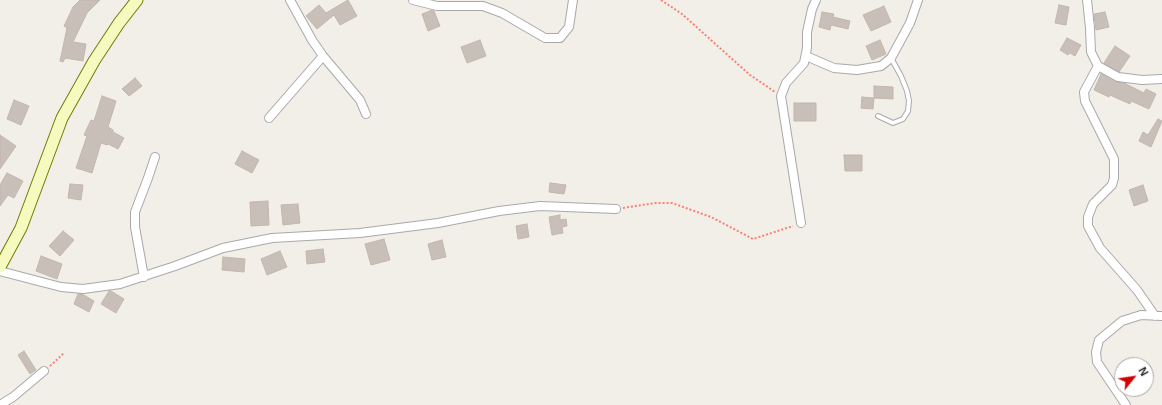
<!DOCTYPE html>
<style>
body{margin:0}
#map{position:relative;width:1162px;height:405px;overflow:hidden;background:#f2efe9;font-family:Arial,sans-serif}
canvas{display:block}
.north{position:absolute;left:1114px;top:357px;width:40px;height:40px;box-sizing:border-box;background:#fff;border:1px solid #a7a7a7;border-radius:50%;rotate:60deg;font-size:11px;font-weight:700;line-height:16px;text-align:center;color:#222}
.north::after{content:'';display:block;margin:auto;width:14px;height:18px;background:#d40000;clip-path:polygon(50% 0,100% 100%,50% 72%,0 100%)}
</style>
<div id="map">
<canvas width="1162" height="405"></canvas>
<div class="north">N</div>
</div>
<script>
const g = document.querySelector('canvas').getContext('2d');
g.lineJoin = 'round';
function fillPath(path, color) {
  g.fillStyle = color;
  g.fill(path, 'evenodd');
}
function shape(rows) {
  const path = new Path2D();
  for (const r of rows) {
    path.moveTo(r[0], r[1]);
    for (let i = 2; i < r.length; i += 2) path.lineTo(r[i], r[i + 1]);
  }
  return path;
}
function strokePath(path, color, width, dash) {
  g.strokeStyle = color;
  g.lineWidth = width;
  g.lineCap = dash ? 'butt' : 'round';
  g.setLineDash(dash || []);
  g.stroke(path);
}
const building = shape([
 [80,0,100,0,87,13,73,42,86,44,83,61,65,58,63,62,60,61,67,28,64,26,73,7,80,0],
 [348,0,357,16,340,25,334,15,317,29,306,16,319,5,326,13,348,0],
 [1059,5,1069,7,1066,25,1055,23,1059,5],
 [884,6,891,22,871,31,863,15,884,6],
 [432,10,434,11,440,26,428,31,422,14,432,10],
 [822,12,834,14,833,17,850,21,848,29,831,25,830,30,819,27,822,12],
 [1105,12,1109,27,1096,30,1094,14,1105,12],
 [1067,38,1081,45,1075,56,1070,53,1068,55,1060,50,1067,38],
 [480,40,486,56,467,63,461,47,480,40],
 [880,40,886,54,872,60,866,46,880,40],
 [1115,46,1130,56,1119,72,1104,63,1115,46],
 [1101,74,1115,82,1124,83,1144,93,1146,89,1156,94,1149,109,1131,101,1130,104,1110,95,1109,97,1094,90,1101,74],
 [135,78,142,86,129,96,122,89,135,78],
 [874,86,893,87,893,99,874,98,874,86],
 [102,96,116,101,108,127,113,130,113,132,124,138,118,149,108,144,107,145,101,143,92,173,76,168,87,136,84,135,91,120,94,121,102,96],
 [862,97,874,98,873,109,861,108,862,97],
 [14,100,29,106,21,125,7,119,14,100],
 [794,103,816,103,816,121,794,121,794,103],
 [1158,119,1162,121,1151,147,1139,141,1143,132,1148,135,1158,119],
 [0,135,16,146,0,169,0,135],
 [242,151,259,160,252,173,235,164,242,151],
 [844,155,862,155,862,171,845,171,844,155],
 [7,173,23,181,14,198,8,195,0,206,0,185,7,173],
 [550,183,566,185,564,194,549,192,550,183],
 [70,184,83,185,81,200,68,198,70,184],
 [1143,185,1148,201,1134,206,1129,190,1143,185],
 [268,201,269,225,251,226,250,202,268,201],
 [298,204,300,223,283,225,281,205,298,204],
 [560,215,560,220,566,219,567,226,562,227,563,233,552,235,549,217,560,215],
 [527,224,529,237,518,239,516,226,527,224],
 [63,231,74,240,60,256,49,246,63,231],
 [384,239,390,260,371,265,365,244,384,239],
 [442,240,446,257,432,260,428,244,442,240],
 [323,249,325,262,307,264,306,251,323,249],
 [280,251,287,267,267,275,261,259,280,251],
 [41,256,62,264,57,279,36,271,41,256],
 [223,257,245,259,244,272,222,270,223,257],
 [109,291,111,291,124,299,116,313,101,304,109,291],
 [78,294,82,294,94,301,89,312,74,304,78,294],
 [24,351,36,370,30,374,18,355,24,351]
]);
fillPath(building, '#c7bfb8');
strokePath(building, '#c4b6ab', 1);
const service = shape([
 [878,116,893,123,903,119,908,111,909,101,907,91,901,76,891,58]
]);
const minor = shape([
 [290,0,312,40,323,56,360,100,366,114],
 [413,0,437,6,483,6,502,13,545,38,560,38,569,27,573,0],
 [1087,0,1090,28,1091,52,1098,66,1118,77,1142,80,1162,79],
 [806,56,834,68,857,70,881,66,891,58,910,23,918,0],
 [1098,66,1084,92,1085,101,1114,159,1114,178,1112,185,1093,204,1088,217,1088,226,1100,248,1137,290,1155,316],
 [269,118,323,56],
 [801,223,781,96,786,83,804,63,807,48,807,32,812,9,816,0],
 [0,271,61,287,83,289,120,284,175,266,223,248,272,238,360,233,438,223,499,211,540,206,616,209],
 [144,277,135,227,135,212,148,178,155,157],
 [0,405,13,397,44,371],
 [1126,405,1097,362,1096,352,1099,340,1122,321,1141,315,1162,316]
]);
const secondary = shape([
 [0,267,21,228,62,118,94,61,119,23,137,0]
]);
strokePath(service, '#a9a9a9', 6);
strokePath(minor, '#a9a9a9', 10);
strokePath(secondary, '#707d05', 13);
strokePath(shape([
 [661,0,682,14,750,75,775,92],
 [623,208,655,203,672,203,711,217,753,239,793,226],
 [50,366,64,353]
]), '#fa8072', 2, [2, 2]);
strokePath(service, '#fff', 4);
strokePath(minor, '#fff', 8);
strokePath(secondary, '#f7fabf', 11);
</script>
